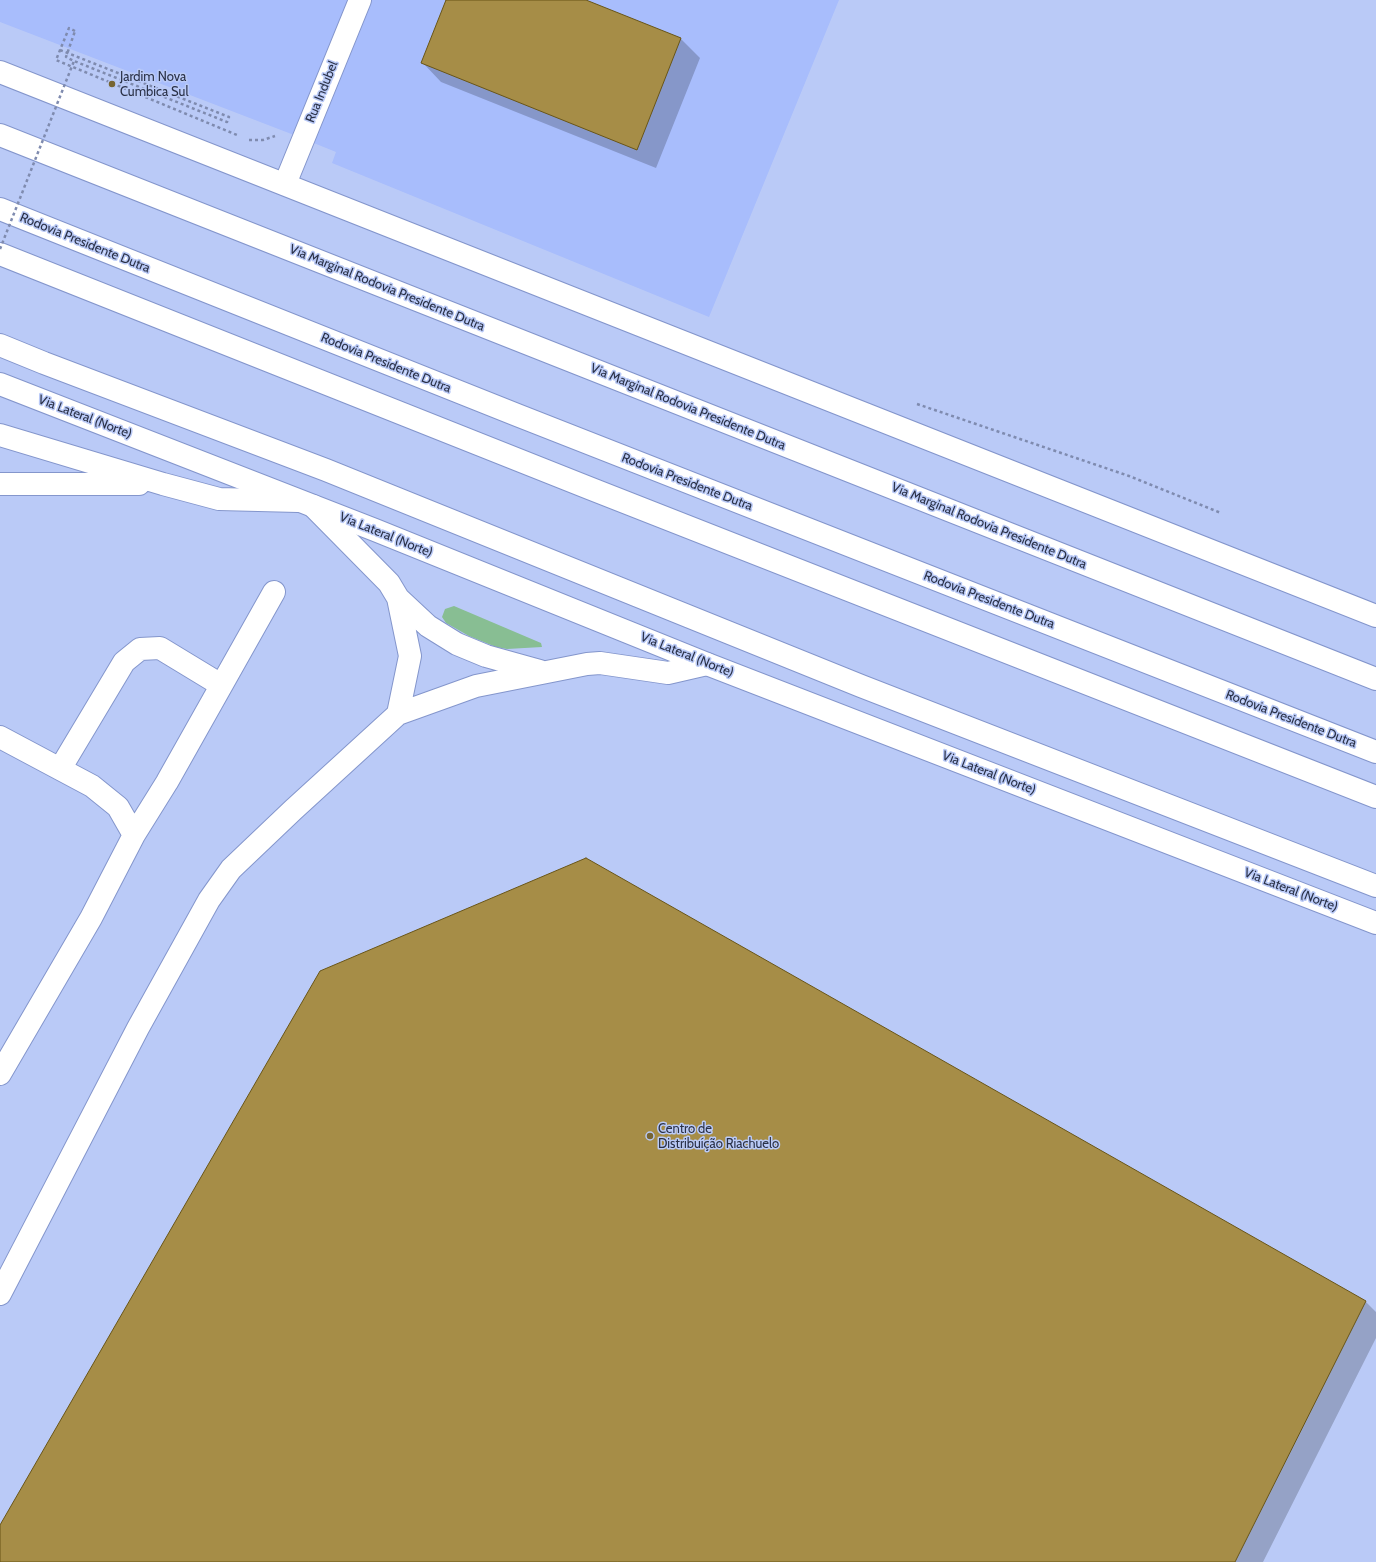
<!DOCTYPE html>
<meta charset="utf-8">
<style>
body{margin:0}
canvas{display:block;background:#bacaf7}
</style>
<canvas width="1376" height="1562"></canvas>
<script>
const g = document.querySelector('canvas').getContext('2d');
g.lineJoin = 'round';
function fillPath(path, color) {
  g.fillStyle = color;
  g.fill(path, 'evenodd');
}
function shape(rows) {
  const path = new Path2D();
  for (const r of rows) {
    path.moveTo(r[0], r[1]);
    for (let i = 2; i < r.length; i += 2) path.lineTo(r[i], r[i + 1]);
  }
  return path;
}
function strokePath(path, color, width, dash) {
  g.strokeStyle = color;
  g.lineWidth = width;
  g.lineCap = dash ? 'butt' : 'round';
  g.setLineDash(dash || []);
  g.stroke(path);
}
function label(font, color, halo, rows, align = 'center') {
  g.font = font + ' Cabin,sans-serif';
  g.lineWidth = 3;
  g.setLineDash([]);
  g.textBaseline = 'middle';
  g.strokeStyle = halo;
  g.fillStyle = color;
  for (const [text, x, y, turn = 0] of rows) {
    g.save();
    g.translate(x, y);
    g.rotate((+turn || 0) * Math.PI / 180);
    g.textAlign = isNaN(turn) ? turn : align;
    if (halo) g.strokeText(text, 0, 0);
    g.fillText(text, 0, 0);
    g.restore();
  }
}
fillPath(shape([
 [0,0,839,0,709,317,332,163,336,152,294,135,0,22]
]), '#a8bdfc');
fillPath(shape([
 [454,606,541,643,542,647,507,649,496,647,469,636,446,623,442,617,445,609]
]), '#88be93');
fillPath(shape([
 [448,0,584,0,681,39,700,58,656,168,441,82,423,63],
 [586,859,1366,1302,1376,1312,1376,1338,1263,1562,0,1562,0,1527]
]), '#0003');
const building = shape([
 [446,0,586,0,681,38,637,150,421,63,446,0],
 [586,858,1366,1301,1235,1562,0,1562,0,1525,320,971,586,858]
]);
fillPath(building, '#a68d47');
strokePath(building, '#695517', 1);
const minor = shape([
 [285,184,360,0],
 [0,435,163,484,219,499,298,501],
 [0,484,139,484],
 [313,506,389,583,398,598,410,656,398,714],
 [398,598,428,626,457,644,486,656,540,671],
 [0,737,92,786,118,807,134,835,91,918,0,1074],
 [60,769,124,662,140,649,160,648,221,685],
 [134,835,167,782,274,592],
 [0,1294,138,1028,209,900,231,869,293,810,398,714,476,686,587,664,600,663,668,673,707,664]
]);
const major = shape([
 [0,384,375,530,707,664,1376,923]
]);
const highway = shape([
 [0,72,1376,616],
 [0,135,1376,679],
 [0,209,517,415,1376,752],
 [0,254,589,488,1376,797],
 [0,345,44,363,326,470,861,686,1376,886]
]);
strokePath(minor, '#8496cc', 24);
strokePath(major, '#8496cc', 24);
strokePath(highway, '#8496cc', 24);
strokePath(shape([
 [75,31,69,28,56,60,237,135],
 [60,50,229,117,227,122,74,61],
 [249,140,263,140,275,136],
 [917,404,1129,476,1221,513]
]), '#7f8baf', 2.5, [3, 3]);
strokePath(minor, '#fff', 22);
strokePath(major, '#fff', 22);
strokePath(highway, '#fff', 22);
strokePath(shape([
 [0,249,74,61,66,57,75,31]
]), '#7f8baf', 2.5, [3, 3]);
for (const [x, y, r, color] of [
 [112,84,4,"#776533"],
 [650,1136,4,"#776533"]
]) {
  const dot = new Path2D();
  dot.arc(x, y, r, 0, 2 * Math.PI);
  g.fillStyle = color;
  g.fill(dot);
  strokePath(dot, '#bacaf7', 1.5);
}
label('13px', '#2a3147', '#bacaf7', [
 ["Jardim Nova",120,77],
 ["Cumbica Sul",120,92],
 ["Centro de",658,1129],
 ["Distribuíção Riachuelo",658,1144]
], 'left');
label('13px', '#2a3147', '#bacaf7', [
 ["Rua Indubel",322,92,-68],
 ["Rodovia Presidente Dutra",85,243,22],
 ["Via Marginal Rodovia Presidente Dutra",387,288,22],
 ["Rodovia Presidente Dutra",386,363,22],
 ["Via Marginal Rodovia Presidente Dutra",688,407,22],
 ["Via Lateral (Norte)",85,417,21],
 ["Rodovia Presidente Dutra",687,482,21],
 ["Via Marginal Rodovia Presidente Dutra",989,526,22],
 ["Via Lateral (Norte)",386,535,22],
 ["Rodovia Presidente Dutra",989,600,21],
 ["Via Lateral (Norte)",687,655,22],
 ["Rodovia Presidente Dutra",1291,719,21],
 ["Via Lateral (Norte)",989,773,21],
 ["Via Lateral (Norte)",1291,890,21]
]);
</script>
